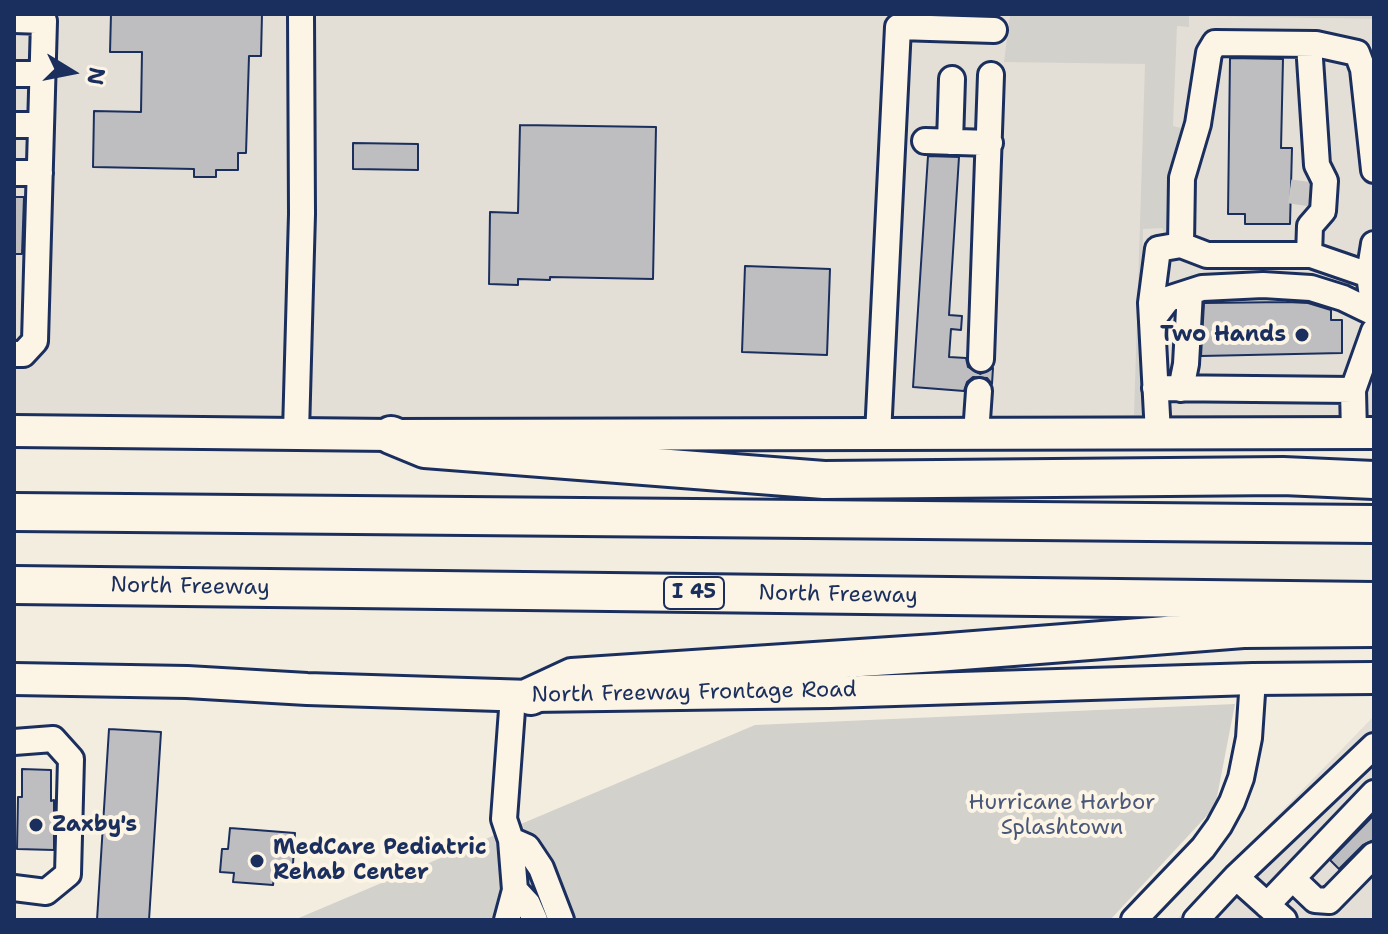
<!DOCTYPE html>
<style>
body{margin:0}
#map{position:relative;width:1388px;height:934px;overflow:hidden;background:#f3ede0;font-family:"Shantell Sans",sans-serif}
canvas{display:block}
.frame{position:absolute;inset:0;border:16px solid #1b2f5e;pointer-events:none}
.north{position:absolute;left:32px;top:32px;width:80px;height:80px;-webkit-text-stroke:6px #fcf5e5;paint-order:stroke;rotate:100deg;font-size:22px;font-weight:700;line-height:32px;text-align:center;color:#1b2f5e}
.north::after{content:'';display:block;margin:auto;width:28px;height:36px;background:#1b2f5e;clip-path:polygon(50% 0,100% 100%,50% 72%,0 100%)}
</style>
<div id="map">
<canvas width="1388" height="934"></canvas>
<div class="frame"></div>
<div class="north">N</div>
</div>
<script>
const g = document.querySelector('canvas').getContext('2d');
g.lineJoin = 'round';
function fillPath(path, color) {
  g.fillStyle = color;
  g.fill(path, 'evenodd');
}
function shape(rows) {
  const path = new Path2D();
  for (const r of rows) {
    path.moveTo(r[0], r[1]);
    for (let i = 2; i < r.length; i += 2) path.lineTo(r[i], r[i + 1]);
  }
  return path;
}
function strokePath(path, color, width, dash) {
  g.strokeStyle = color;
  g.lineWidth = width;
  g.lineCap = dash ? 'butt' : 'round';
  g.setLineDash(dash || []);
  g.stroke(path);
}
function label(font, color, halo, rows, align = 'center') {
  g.font = font + ' "Shantell Sans",sans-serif';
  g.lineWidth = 8;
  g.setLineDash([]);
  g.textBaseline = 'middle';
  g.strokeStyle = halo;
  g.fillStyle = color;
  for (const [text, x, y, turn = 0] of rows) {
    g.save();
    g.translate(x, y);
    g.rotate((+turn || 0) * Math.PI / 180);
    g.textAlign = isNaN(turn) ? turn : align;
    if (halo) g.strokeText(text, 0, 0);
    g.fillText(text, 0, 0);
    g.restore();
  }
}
fillPath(shape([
 [14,14,1010,14,1005,62,1177,26,1189,16,1374,19,1374,424,928,430,14,416],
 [1374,716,1374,920,1176,920]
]), '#e3dfd6');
fillPath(shape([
 [1010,14,1374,14,1374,19,1189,16,1189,27,1177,26,1173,126,1185,129,1174,152,1172,228,1166,233,1162,228,1143,229,1141,353,1144,415,1141,419,1081,422,1078,416,1134,415,1145,64,1004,62],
 [1235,704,1215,807,1110,920,294,920,755,725]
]), '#d3d1cc');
const building = shape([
 [111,14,262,14,261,56,249,56,246,153,238,153,238,170,216,170,216,177,194,177,194,169,93,167,94,111,141,112,142,52,110,52,111,14],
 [1230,58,1283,59,1281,148,1292,148,1290,224,1245,224,1245,214,1228,214,1230,58],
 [520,125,656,127,653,279,550,277,550,280,518,279,518,285,489,284,490,212,518,213,520,125],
 [353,143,418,144,418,170,353,169,353,143],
 [928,156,959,157,949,315,962,316,961,330,951,329,949,357,966,358,968,367,980,374,993,368,992,384,987,378,973,377,967,382,964,391,913,387,928,156],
 [14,197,24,197,22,254,14,254,14,197],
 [745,266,830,269,827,355,742,352,745,266],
 [1287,302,1308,303,1331,310,1331,320,1342,320,1342,353,1201,356,1204,303,1287,302],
 [109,729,161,732,149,920,97,920,109,729],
 [22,769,51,770,51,801,54,800,54,850,17,849,18,797,22,797,22,769],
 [1374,815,1374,840,1363,845,1339,869,1330,860,1374,815],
 [230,828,295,833,292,879,274,878,273,885,233,882,234,873,220,872,222,849,228,849,230,828]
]);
fillPath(building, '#bebec0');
strokePath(building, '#1b2f5e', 2);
strokePath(shape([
 [1300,205,1304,176]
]), '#c8c7c6', 24, [24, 12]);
const minor = shape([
 [14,20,44,21,35,341,23,354,14,354],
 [14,74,43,74],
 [14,125,41,125],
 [925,141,990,143],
 [950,142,952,79],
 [14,173,40,173],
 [1181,245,1182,178,1198,124,1209,53,1215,43,1316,44,1357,53,1363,69,1374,170],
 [1309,255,1310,226,1323,211,1325,181,1317,165,1309,44],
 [1369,275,1374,244],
 [1152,320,1168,299,1202,288,1263,285,1311,288,1343,298,1374,313],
 [981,359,991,75],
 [1155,388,1353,390],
 [1181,389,1186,364,1190,292],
 [296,432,302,214,301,14],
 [1354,433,1353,390,1374,331],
 [976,434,979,391],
 [1158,434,1151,303,1158,249,1181,245,1207,255,1311,255,1369,275,1374,310],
 [878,435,898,27,994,30],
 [513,696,504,819,511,840,527,847,541,868,561,920],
 [14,742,53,739,71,759,68,874,46,892,14,888],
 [511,840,515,890],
 [1293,879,1315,900,1329,901,1374,855],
 [1267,905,1374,793],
 [507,920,515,890,528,904,535,920],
 [1134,920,1203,848,1219,826,1232,802,1241,778,1249,738,1253,679],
 [1196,920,1236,877],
 [1284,920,1236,877,1374,746]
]);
const major = shape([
 [14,431,391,435,1374,433],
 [14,679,187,682,307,689,531,696,830,692,1253,679,1374,678]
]);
const highway = shape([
 [391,435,425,449,824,480,1283,476,1374,480],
 [14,512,1374,524],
 [14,585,1374,601],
 [531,696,572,677,936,653,1243,629,1374,628]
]);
strokePath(minor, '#1b2f5e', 30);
strokePath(major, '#1b2f5e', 36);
strokePath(highway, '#1b2f5e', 42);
strokePath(minor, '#fcf5e5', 24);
strokePath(major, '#fcf5e5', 30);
strokePath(highway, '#fcf5e5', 36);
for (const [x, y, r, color] of [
 [1302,335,8,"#1b2f5e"],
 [36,825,8,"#1b2f5e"],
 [257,861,8,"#1b2f5e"]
]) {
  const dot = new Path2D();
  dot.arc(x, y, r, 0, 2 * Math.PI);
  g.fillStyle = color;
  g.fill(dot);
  strokePath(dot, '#fcf5e5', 3);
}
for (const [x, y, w] of [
 [694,593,60]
]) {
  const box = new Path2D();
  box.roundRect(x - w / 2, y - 16, w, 32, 6);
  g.fillStyle = '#fcf5e5';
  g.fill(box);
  strokePath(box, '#1b2f5e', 2);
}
label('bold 20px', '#1b2f5e', null, [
 ["I 45",694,593]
]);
label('bold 22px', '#1b2f5e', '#fcf5e5', [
 ["Two Hands",1286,335,"right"],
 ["Zaxby's",52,825],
 ["MedCare Pediatric",273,848],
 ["Rehab Center",273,873]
], 'left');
label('22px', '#1b2f5e', '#fcf5e5', [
 ["North Freeway",190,587,1],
 ["North Freeway",838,595,1],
 ["North Freeway Frontage Road",694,693,-1]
]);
label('22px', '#49587a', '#fcf5e5', [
 ["Hurricane Harbor",1062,803],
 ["Splashtown",1062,828]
]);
</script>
